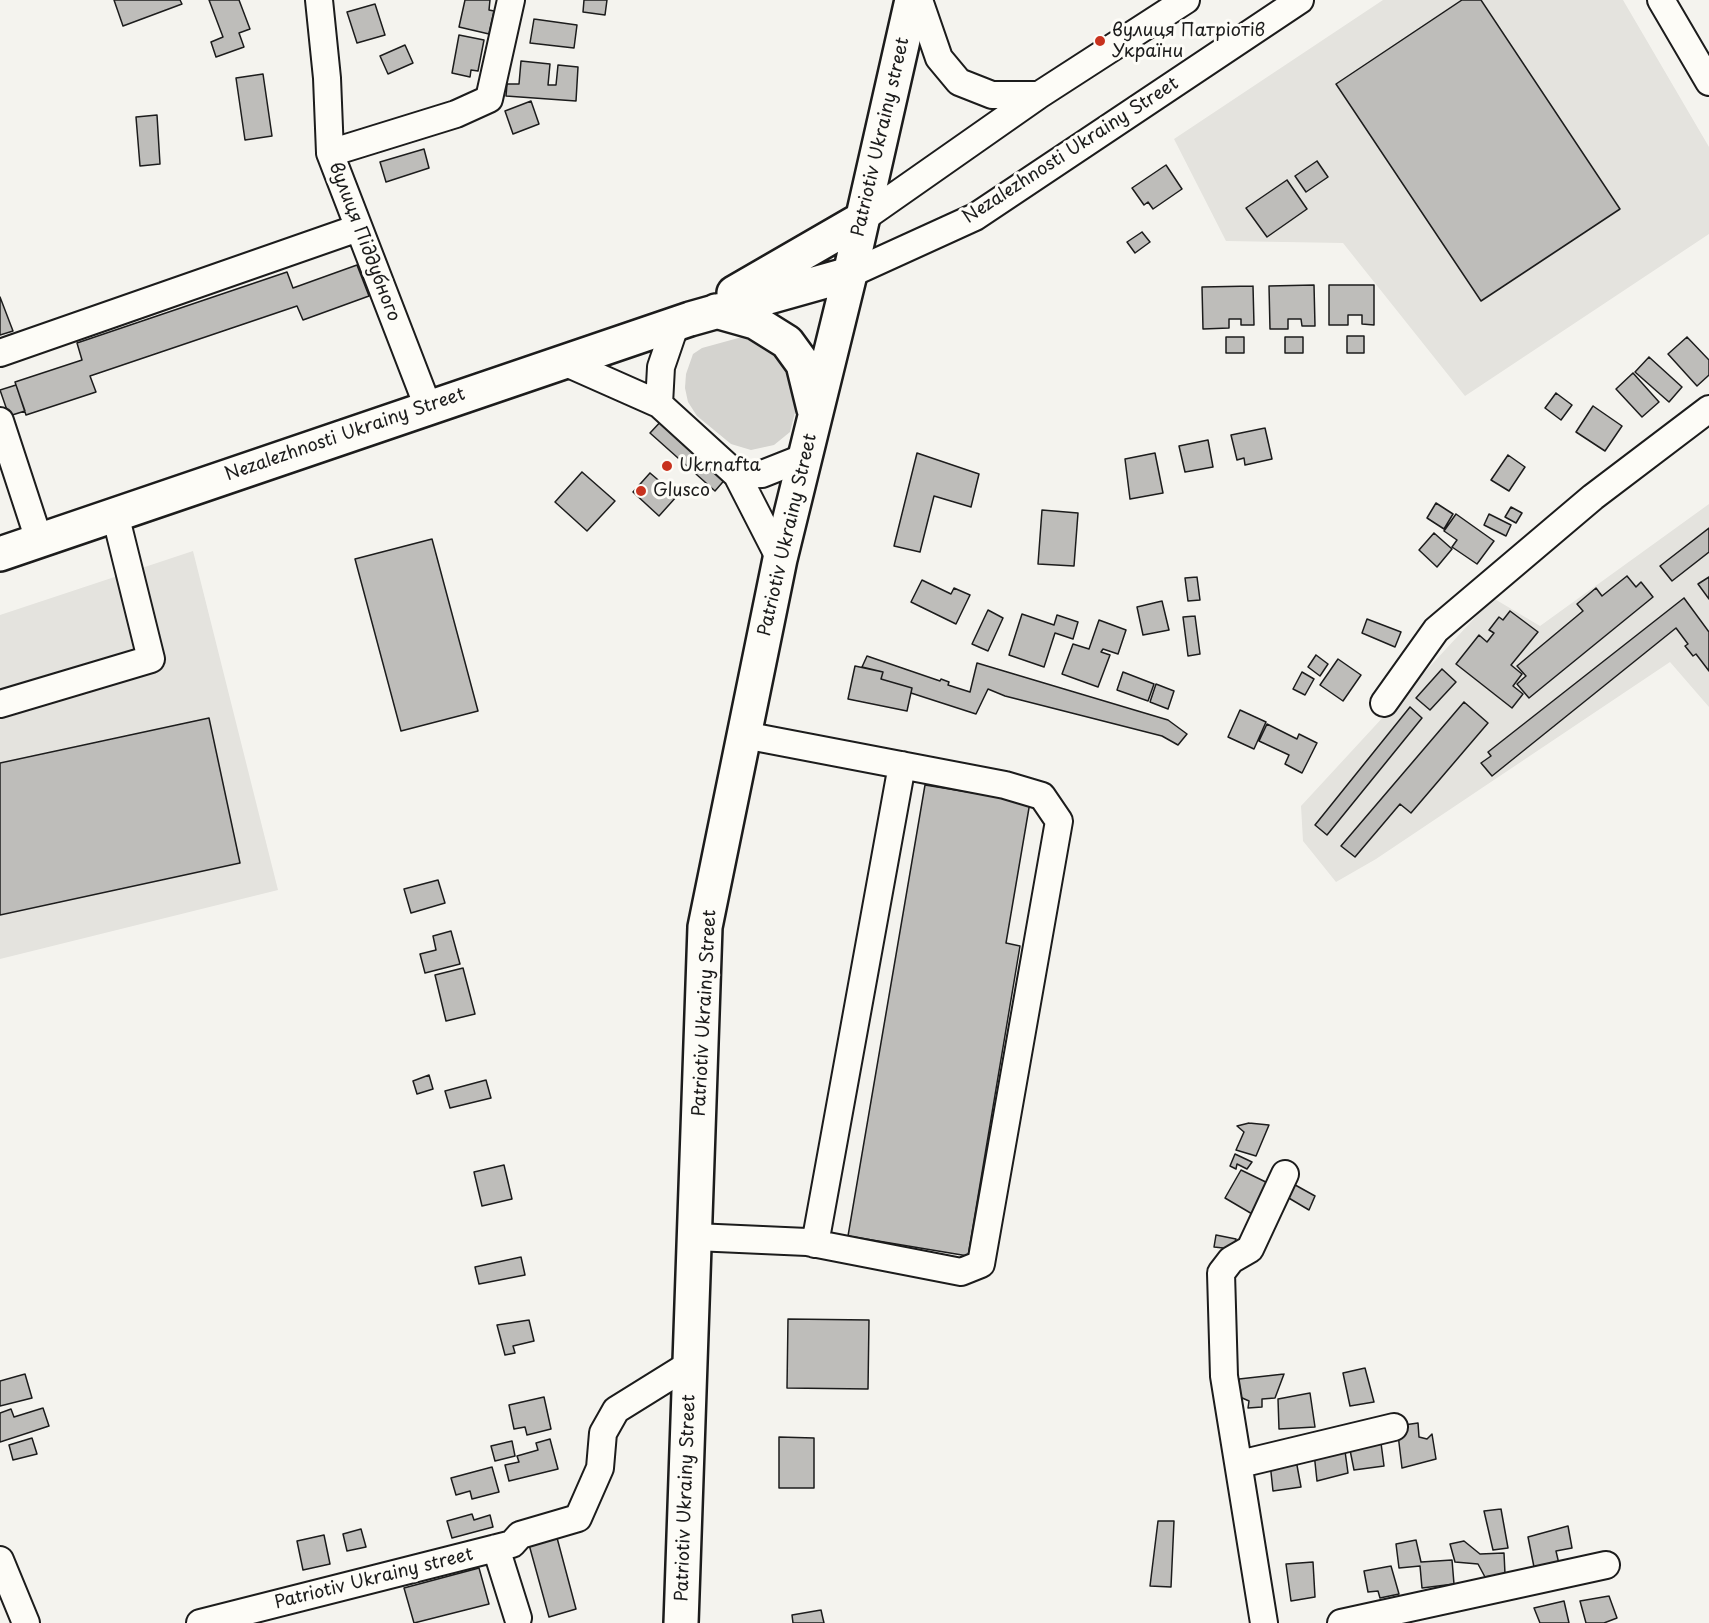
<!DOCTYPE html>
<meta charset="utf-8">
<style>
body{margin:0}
canvas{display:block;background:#f4f3ee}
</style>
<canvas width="1709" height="1623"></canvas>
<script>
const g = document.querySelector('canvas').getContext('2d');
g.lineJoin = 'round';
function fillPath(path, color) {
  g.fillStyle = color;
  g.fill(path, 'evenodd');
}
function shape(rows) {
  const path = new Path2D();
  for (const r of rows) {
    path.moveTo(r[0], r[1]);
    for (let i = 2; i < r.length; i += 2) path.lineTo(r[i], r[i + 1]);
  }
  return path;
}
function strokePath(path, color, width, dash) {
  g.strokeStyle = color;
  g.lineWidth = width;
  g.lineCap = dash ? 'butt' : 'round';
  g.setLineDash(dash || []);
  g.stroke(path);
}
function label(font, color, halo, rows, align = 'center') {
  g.font = font + ' "Playpen Sans",sans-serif';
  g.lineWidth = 6;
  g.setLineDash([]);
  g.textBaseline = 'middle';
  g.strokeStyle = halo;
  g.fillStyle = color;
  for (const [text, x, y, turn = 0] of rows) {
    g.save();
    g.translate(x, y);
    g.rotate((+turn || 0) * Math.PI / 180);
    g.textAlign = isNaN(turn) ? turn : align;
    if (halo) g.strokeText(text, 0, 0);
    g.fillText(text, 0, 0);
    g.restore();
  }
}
fillPath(shape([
 [1383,0,1623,0,1709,147,1709,234,1465,396,1343,243,1226,241,1174,139],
 [1709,504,1709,707,1670,662,1376,859,1336,882,1303,841,1301,806,1493,598,1540,626],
 [193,551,278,890,0,959,0,615]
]), '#e4e3de');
fillPath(shape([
 [742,337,754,339,779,355,791,371,800,393,790,432,774,445,751,450,731,444,697,416,688,402,685,388,686,374,693,354,702,348]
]), '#d4d3cf');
const building = shape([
 [114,0,180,0,182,4,123,26,114,0],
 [209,0,239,0,250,29,239,33,244,47,216,57,211,42,223,37,209,0],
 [465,0,490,0,489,10,494,11,489,34,459,27,465,0],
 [584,0,607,0,605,15,583,12,584,0],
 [1462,0,1481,0,1620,209,1481,301,1336,84,1462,0],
 [375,4,385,35,357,43,347,12,375,4],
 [534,19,577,25,574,48,530,43,534,19],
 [459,35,484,40,478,71,471,70,470,77,452,73,459,35],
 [405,45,413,63,388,74,380,56,405,45],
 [521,61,550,64,548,85,556,85,558,65,578,67,576,101,506,96,507,84,519,84,521,61],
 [263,74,272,136,245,140,236,78,263,74],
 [531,101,539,124,513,134,505,111,531,101],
 [157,115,160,164,140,166,136,117,157,115],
 [424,149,429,168,386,182,380,162,424,149],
 [1317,161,1328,177,1306,192,1295,176,1317,161],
 [1166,165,1182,189,1153,209,1148,202,1144,205,1132,188,1166,165],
 [1287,180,1307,209,1267,237,1246,208,1287,180],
 [1142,232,1150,242,1135,253,1127,242,1142,232],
 [357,265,369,296,303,320,297,306,90,376,96,392,26,415,15,382,82,360,77,343,287,272,293,288,357,265],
 [1314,285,1315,326,1302,326,1301,319,1288,319,1288,329,1270,329,1269,286,1314,285],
 [1329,285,1374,285,1374,325,1362,324,1362,315,1348,315,1348,325,1329,325,1329,285],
 [1253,286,1254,325,1241,325,1241,319,1229,319,1229,328,1203,329,1202,287,1253,286],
 [0,297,13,331,0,335,0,297],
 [1347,336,1364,336,1364,353,1347,353,1347,336],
 [1226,337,1244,337,1244,353,1226,353,1226,337],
 [1285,337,1303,337,1303,353,1285,353,1285,337],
 [1687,337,1709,360,1709,375,1697,386,1668,354,1687,337],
 [1649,357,1682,387,1669,402,1635,372,1649,357],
 [1633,373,1659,402,1642,417,1616,389,1633,373],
 [16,385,25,411,9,416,0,390,16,385],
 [1556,393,1572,405,1561,420,1545,408,1556,393],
 [1593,406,1622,426,1605,451,1576,432,1593,406],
 [664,418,728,476,715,491,650,433,664,418],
 [1265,428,1272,459,1245,465,1244,458,1237,460,1231,435,1265,428],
 [1208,440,1213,467,1185,472,1179,446,1208,440],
 [917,453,979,474,971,507,934,496,920,552,894,546,917,453],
 [1155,453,1163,493,1130,499,1125,459,1155,453],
 [1508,455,1525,467,1509,491,1491,480,1508,455],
 [582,472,615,501,587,531,555,502,582,472],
 [650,473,677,496,659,516,633,492,650,473],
 [1436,503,1453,514,1444,529,1427,518,1436,503],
 [1511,507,1522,513,1516,523,1505,517,1511,507],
 [1042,510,1078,513,1074,566,1038,564,1042,510],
 [1456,514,1494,541,1477,564,1452,547,1457,540,1444,531,1456,514],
 [1489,514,1511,525,1506,536,1484,525,1489,514],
 [1709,528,1709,552,1672,581,1660,566,1709,528],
 [1434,533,1452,549,1437,567,1419,550,1434,533],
 [432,539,478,711,401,731,355,559,432,539],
 [1627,576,1636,587,1641,582,1653,597,1529,698,1517,684,1526,676,1517,666,1583,611,1577,604,1596,588,1602,596,1627,576],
 [1197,577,1200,600,1188,601,1185,578,1197,577],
 [1709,577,1709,599,1698,584,1709,577],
 [922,580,951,594,954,588,970,595,956,624,911,602,922,580],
 [1684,598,1709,632,1709,671,1696,654,1693,656,1685,646,1688,644,1676,628,1492,776,1481,763,1491,756,1488,752,1684,598],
 [1162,601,1169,630,1143,635,1137,607,1162,601],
 [988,610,1003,618,988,651,972,644,988,610],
 [1510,611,1538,632,1511,665,1522,674,1513,686,1523,694,1512,708,1456,664,1479,635,1487,642,1494,633,1489,630,1499,617,1503,620,1510,611],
 [1022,614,1054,625,1057,615,1078,622,1073,639,1055,633,1044,667,1009,655,1022,614],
 [1195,616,1200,654,1188,656,1183,617,1195,616],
 [1367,619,1401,632,1395,647,1362,633,1367,619],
 [1099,620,1126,630,1118,654,1103,649,1101,652,1110,655,1098,687,1062,674,1073,644,1089,649,1099,620],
 [1316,655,1328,664,1320,676,1308,667,1316,655],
 [867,656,940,681,941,679,949,682,948,685,970,692,977,663,1168,720,1187,734,1178,745,1162,736,1005,696,988,689,976,714,911,693,912,688,881,679,883,672,862,667,867,656],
 [1338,659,1361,675,1343,701,1320,685,1338,659],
 [855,666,883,672,881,679,912,688,907,711,848,699,855,666],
 [1442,669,1456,682,1430,710,1416,698,1442,669],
 [1123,672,1154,684,1148,701,1117,690,1123,672],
 [1302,672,1314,679,1305,695,1293,689,1302,672],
 [1156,684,1174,691,1168,709,1150,702,1156,684],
 [1464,702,1488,723,1411,813,1400,804,1355,857,1341,846,1464,702],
 [1410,707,1422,718,1327,835,1315,825,1410,707],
 [1240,710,1266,722,1254,749,1228,737,1240,710],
 [209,718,240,863,0,915,0,763,209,718],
 [1267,724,1297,739,1299,734,1317,743,1302,773,1285,764,1289,755,1259,741,1267,724],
 [925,785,1030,802,1006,943,1020,946,968,1256,848,1236,925,785],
 [438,880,445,903,411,913,404,889,438,880],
 [451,931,460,964,425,973,420,954,436,950,433,936,451,931],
 [463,968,475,1014,446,1021,435,975,463,968],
 [429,1075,433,1089,417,1094,413,1081,429,1075],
 [486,1080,491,1098,450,1108,445,1091,486,1080],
 [1249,1123,1269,1125,1256,1156,1236,1150,1244,1132,1237,1126,1249,1123],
 [1235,1154,1252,1162,1247,1169,1237,1164,1236,1169,1230,1166,1235,1154],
 [504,1165,512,1199,482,1206,474,1172,504,1165],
 [1241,1170,1274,1186,1259,1218,1225,1198,1241,1170],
 [1288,1181,1315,1196,1309,1210,1282,1194,1288,1181],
 [1216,1235,1236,1239,1232,1253,1223,1253,1223,1248,1214,1247,1216,1235],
 [521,1257,525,1275,479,1284,475,1267,521,1257],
 [788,1319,869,1320,868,1389,787,1388,788,1319],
 [529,1320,534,1341,513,1346,515,1353,505,1355,497,1325,529,1320],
 [1365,1368,1374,1402,1350,1406,1343,1373,1365,1368],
 [25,1374,32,1398,0,1406,0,1381,25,1374],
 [1284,1374,1275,1398,1262,1399,1262,1407,1248,1408,1249,1401,1240,1397,1239,1379,1284,1374],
 [1310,1393,1315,1427,1279,1429,1278,1399,1310,1393],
 [544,1397,551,1429,527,1435,525,1427,514,1429,509,1405,544,1397],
 [43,1408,49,1426,0,1442,0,1413,11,1409,14,1417,43,1408],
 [1418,1423,1419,1437,1427,1439,1432,1434,1436,1459,1402,1468,1397,1426,1418,1423],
 [779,1437,814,1438,814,1488,779,1488,779,1437],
 [32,1438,37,1454,13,1460,9,1445,32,1438],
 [550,1439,558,1469,509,1481,505,1465,519,1462,517,1456,538,1450,536,1443,550,1439],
 [512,1441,515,1456,495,1461,491,1446,512,1441],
 [1381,1443,1384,1466,1354,1470,1350,1450,1381,1443],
 [1344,1444,1348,1473,1317,1481,1314,1453,1344,1444],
 [1296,1460,1301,1487,1273,1491,1270,1463,1296,1460],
 [492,1467,499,1492,472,1499,470,1491,456,1495,451,1478,492,1467],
 [1501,1509,1508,1548,1493,1550,1484,1511,1501,1509],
 [472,1514,474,1520,490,1515,493,1527,452,1538,447,1521,472,1514],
 [1158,1521,1174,1521,1171,1587,1150,1586,1158,1521],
 [1568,1526,1572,1548,1556,1551,1559,1564,1534,1567,1528,1537,1568,1526],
 [361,1529,366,1547,347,1551,343,1534,361,1529],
 [556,1534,576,1609,549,1617,528,1541,556,1534],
 [324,1535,330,1564,303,1570,297,1541,324,1535],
 [1416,1540,1421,1562,1452,1560,1454,1584,1422,1588,1420,1566,1399,1568,1396,1544,1416,1540],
 [1464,1541,1480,1554,1504,1553,1505,1574,1485,1577,1478,1564,1455,1562,1450,1544,1464,1541],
 [1313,1562,1315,1597,1291,1601,1286,1564,1313,1562],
 [1391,1566,1399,1594,1380,1598,1378,1591,1368,1592,1364,1571,1391,1566],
 [479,1568,489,1604,414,1623,404,1588,479,1568],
 [1609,1596,1617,1618,1604,1623,1586,1623,1580,1601,1609,1596],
 [1564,1601,1569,1623,1540,1623,1534,1608,1564,1601],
 [821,1610,824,1623,793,1623,792,1615,821,1610]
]);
fillPath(building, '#bebdba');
strokePath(building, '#1c1c1c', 1.5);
const minor = shape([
 [319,0,327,78,330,153,428,407],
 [919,0,939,58,959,82,992,95,1039,95],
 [1661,0,1709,82],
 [330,153,456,114,489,99,511,0],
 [862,219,1039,95,1186,0],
 [850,274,975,217,1300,0],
 [0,353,358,228],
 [562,361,659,404,737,475,780,559],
 [659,404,661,367,676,323],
 [0,421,39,540],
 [737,475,762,474,805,457],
 [1384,703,1436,630,1593,497,1709,409],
 [0,704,151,659,115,514],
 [695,1237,807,1242,961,1272,981,1264,1059,821,1042,796,1005,785,744,735],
 [815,1244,902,765],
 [1240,1464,1394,1427],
 [496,1548,518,1618],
 [0,1560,26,1623],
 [200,1623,512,1544,520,1535,578,1518,600,1468,603,1433,616,1410,690,1364],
 [1264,1623,1224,1376,1221,1273,1231,1260,1250,1249,1285,1174],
 [1341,1623,1606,1565]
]);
const major = shape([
 [734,293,862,219],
 [716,311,755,322,787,342,803,364,814,409],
 [0,554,690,319,850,274],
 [681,1623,705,927,780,559,850,274,912,0]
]);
strokePath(minor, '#1c1c1c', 30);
strokePath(major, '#1c1c1c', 38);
strokePath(minor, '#fdfcf7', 26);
strokePath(major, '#fdfcf7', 33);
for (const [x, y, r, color] of [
 [1100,41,6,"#c8321e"],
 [667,466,6,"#c8321e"],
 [641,491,6,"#c8321e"]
]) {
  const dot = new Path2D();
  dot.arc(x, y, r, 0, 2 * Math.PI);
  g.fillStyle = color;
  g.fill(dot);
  strokePath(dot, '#fdfcf7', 2);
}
label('18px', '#1c1c1c', '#fdfcf7', [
 ["вулиця Патріотів",1112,31],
 ["України",1112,52],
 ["Ukrnafta",679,466],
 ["Glusco",653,491]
], 'left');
label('18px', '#1c1c1c', '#fdfcf7', [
 ["Patriotiv Ukrainy street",881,137,-77],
 ["Nezalezhnosti Ukrainy Street",1071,151,-33],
 ["вулиця Піддубного",364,242,69],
 ["Nezalezhnosti Ukrainy Street",345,435,-19],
 ["Patriotiv Ukrainy Street",788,535,-77],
 ["Patriotiv Ukrainy Street",705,1013,-87],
 ["Patriotiv Ukrainy Street",686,1498,-88],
 ["Patriotiv Ukrainy street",374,1579,-14]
]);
</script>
